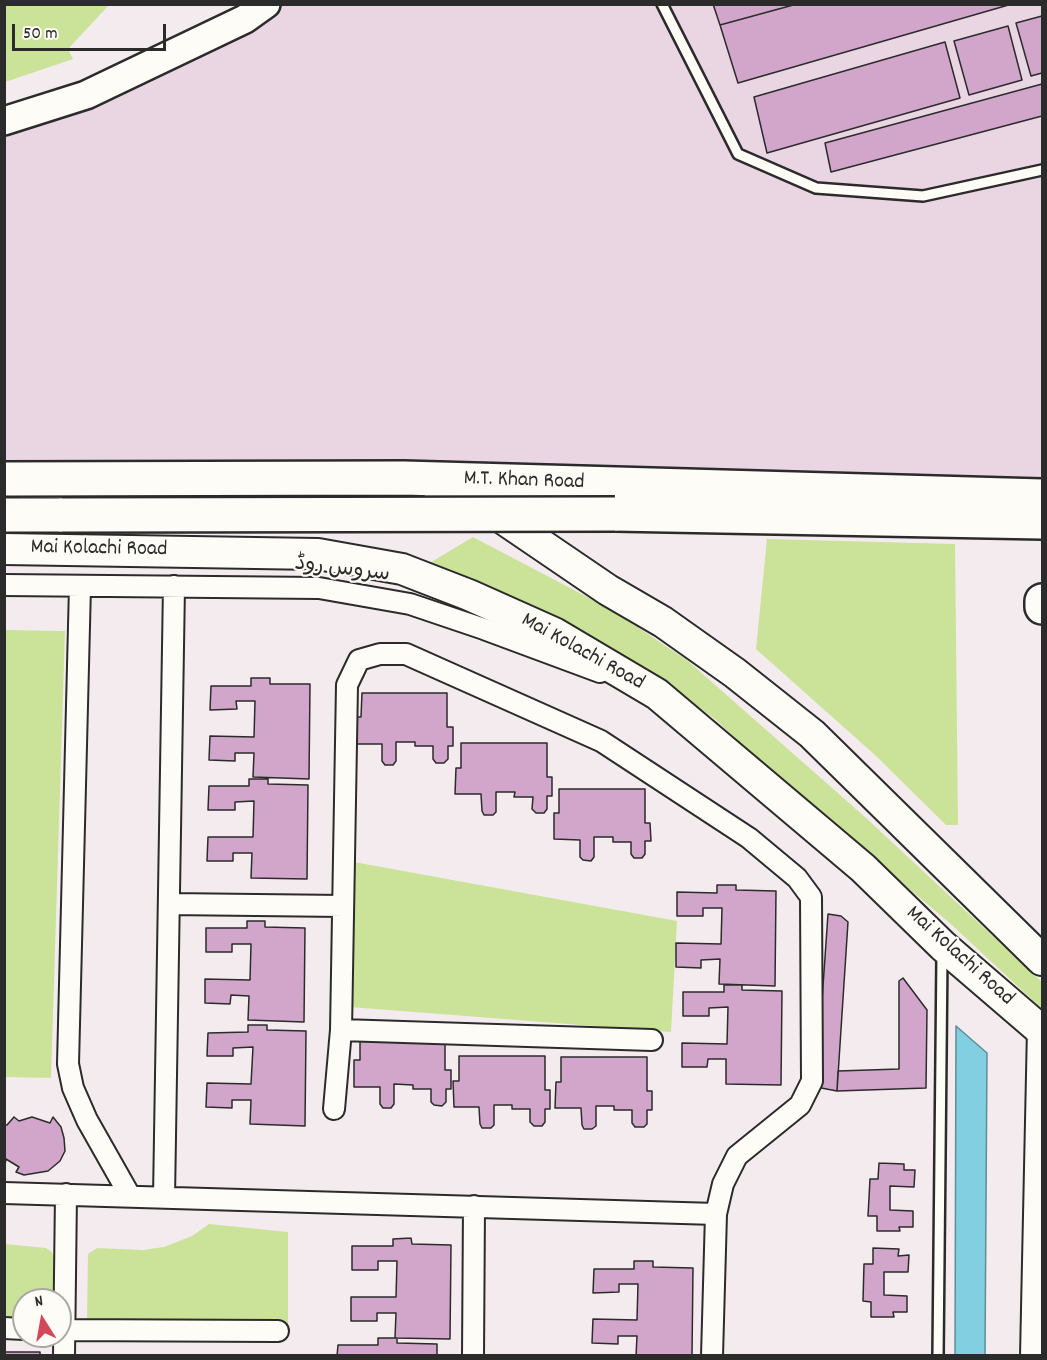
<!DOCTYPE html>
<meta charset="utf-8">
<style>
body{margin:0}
#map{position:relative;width:1047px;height:1360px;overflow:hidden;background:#f4ebee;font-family:Dekko,sans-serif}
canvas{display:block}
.frame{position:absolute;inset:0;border:6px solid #2b2b2b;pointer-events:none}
.north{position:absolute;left:12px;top:1288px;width:60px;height:60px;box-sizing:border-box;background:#fdfcf7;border:2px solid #a9a8a5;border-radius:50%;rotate:349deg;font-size:16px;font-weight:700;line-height:24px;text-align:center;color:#2b2b2b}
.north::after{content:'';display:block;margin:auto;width:21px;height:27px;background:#d1495b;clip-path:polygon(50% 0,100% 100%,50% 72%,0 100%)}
.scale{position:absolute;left:12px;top:24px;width:154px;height:27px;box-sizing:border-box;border:3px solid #2b2b2b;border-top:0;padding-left:8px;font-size:18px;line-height:21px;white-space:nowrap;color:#2b2b2b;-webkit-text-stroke:4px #fdfcf7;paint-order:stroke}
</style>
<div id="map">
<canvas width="1047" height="1360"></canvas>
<div class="frame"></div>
<div class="north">N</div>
<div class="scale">50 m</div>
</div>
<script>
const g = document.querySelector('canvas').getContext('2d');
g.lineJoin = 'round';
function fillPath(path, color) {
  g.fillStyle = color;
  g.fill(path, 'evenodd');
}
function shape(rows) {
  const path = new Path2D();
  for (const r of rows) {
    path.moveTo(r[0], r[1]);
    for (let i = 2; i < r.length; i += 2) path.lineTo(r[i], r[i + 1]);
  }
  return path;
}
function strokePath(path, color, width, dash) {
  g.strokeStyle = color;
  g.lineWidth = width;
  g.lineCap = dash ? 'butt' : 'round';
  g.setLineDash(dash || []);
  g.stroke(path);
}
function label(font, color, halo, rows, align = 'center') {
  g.font = font + ' Dekko,"Playpen Sans Arabic",sans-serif';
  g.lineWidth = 4.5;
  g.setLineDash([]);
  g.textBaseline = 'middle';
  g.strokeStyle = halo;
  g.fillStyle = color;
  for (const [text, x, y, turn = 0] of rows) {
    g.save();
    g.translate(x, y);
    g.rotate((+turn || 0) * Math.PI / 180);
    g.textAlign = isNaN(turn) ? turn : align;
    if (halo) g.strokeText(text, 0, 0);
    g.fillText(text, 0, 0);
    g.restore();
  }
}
fillPath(shape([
 [266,5,1042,5,1042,485,5,463,5,121]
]), '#ead6e3');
fillPath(shape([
 [5,4,109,4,109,5,68,49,73,59,5,82],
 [473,537,612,610,688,661,865,817,1042,982,1042,1009,952,925,773,774,715,719,637,663,539,613,428,564],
 [767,539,955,544,958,825,946,825,875,755,756,649],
 [5,630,65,631,51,1078,5,1077],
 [354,862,677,921,671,1032,350,1007],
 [209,1224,288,1232,288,1330,90,1324,87,1319,88,1254,97,1248,143,1250,164,1247,192,1236],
 [5,1244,46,1248,52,1252,56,1264,58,1300,24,1300,24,1318,5,1318]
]), '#cbe398');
const water = shape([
 [956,1026,987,1053,985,1355,955,1355,956,1026]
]);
fillPath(water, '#81cfe0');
strokePath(water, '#5f8d98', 1.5);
const building = shape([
 [713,4,797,4,720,25,713,4],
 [797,4,1012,4,738,83,720,25,797,4],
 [1042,16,1042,73,1031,76,1016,23,1042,16],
 [1008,26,1022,80,969,95,954,41,1008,26],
 [945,42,960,98,767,153,754,97,945,42],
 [1042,84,1042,116,831,172,825,143,1042,84],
 [251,678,270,678,270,684,310,684,309,779,253,777,254,753,235,753,235,761,209,760,210,736,254,737,255,701,236,701,237,709,210,710,211,686,251,686,251,678],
 [362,693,447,693,447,727,453,727,453,746,448,746,448,759,444,763,436,763,433,759,433,746,415,746,415,742,396,742,396,761,393,765,385,765,382,761,382,744,356,744,356,717,361,717,362,693],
 [461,743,547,743,547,777,552,777,552,796,547,796,547,809,544,813,536,813,532,809,533,797,514,797,515,792,496,792,496,812,493,815,484,815,482,811,481,794,455,794,456,768,461,768,461,743],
 [249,779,268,779,268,784,308,785,307,879,251,878,252,853,233,853,233,861,207,861,208,837,253,837,254,801,235,802,235,810,208,810,209,786,249,786,249,779],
 [559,789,645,789,645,823,650,823,651,841,645,841,645,854,642,858,634,858,631,854,631,842,613,842,613,837,594,837,594,857,591,861,583,860,580,857,580,840,554,839,554,813,559,813,559,789],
 [717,885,736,885,736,890,776,891,775,986,719,984,720,959,701,960,701,968,676,967,676,943,721,944,722,908,703,908,703,916,677,916,677,892,717,893,717,885],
 [828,914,841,916,848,922,837,1091,816,1087,828,914],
 [247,921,265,921,265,927,305,928,304,1022,248,1020,249,996,231,995,230,1004,205,1003,205,979,250,980,251,944,232,944,232,952,206,952,206,928,247,928,247,921],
 [903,978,927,1010,926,1088,837,1091,838,1071,899,1069,899,981,903,978],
 [724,985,742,985,742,990,782,991,781,1085,726,1084,726,1059,708,1059,707,1067,682,1067,682,1043,727,1044,728,1007,709,1008,709,1016,683,1016,683,992,724,992,724,985],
 [248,1025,267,1025,267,1030,306,1031,305,1126,250,1124,251,1100,232,1100,232,1108,206,1107,207,1083,251,1084,253,1047,233,1048,233,1056,207,1056,208,1033,248,1032,248,1025],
 [360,1036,445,1036,445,1070,451,1070,451,1089,446,1089,446,1102,442,1106,434,1105,431,1102,431,1089,413,1089,413,1085,394,1084,394,1104,391,1108,383,1108,380,1104,380,1087,354,1087,354,1060,360,1060,360,1036],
 [459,1056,545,1056,545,1090,550,1090,550,1109,545,1109,545,1122,542,1126,534,1126,530,1122,530,1109,512,1109,512,1105,494,1105,494,1125,491,1128,482,1128,480,1124,479,1107,454,1107,453,1081,459,1081,459,1056],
 [561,1057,647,1057,647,1091,652,1091,652,1110,647,1110,647,1124,644,1127,635,1127,632,1123,632,1110,614,1110,614,1106,596,1106,596,1126,592,1129,584,1129,582,1125,581,1108,555,1108,556,1082,561,1082,561,1057],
 [14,1117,19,1121,32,1117,50,1123,53,1117,61,1127,64,1138,65,1151,60,1161,48,1171,24,1175,16,1172,19,1167,6,1159,4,1170,4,1125,7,1125,14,1117],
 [879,1163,904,1164,904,1170,915,1170,914,1187,890,1186,890,1210,913,1211,913,1227,899,1227,900,1231,877,1231,877,1216,868,1216,870,1179,878,1179,879,1163],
 [411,1238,412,1244,451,1245,450,1339,395,1338,396,1313,377,1313,377,1321,351,1321,351,1297,396,1297,397,1261,378,1261,378,1270,352,1270,352,1246,393,1246,393,1239,411,1238],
 [873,1248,899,1249,898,1256,909,1255,908,1272,884,1272,884,1295,907,1296,907,1312,893,1312,894,1317,871,1317,871,1302,863,1301,864,1264,873,1264,873,1248],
 [634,1261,653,1261,653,1267,693,1268,692,1356,636,1356,637,1336,618,1336,618,1344,592,1343,593,1319,637,1320,638,1284,619,1284,619,1292,593,1293,594,1269,634,1269,634,1261],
 [378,1338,397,1338,397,1343,437,1344,437,1356,337,1356,338,1345,378,1345,378,1338],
 [4,1352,40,1352,40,1356,4,1356,4,1352]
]);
fillPath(building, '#d2a6ca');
strokePath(building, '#2b2b2b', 1.5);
const lane = shape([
 [662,4,738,154,816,188,923,196,1042,170],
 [938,1356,942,954]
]);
const street = shape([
 [4,585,319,588,410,604,484,629,600,672],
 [80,586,68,1064,73,1088,87,1120,130,1196],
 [169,904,343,906],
 [341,1030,652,1040],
 [334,1109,341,1030,347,685,359,660,380,654,406,654,601,741,749,838,797,878,811,897,812,1081,800,1105,737,1156,723,1184,716,1214,712,1356],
 [4,1193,716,1214],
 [164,1197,174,586],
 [4,1328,24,1329],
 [60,1330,278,1331],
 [64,1356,66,1194],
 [473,1356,474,1206],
 [1031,1356,1038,1028]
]);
const secondary = shape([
 [4,121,86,95,245,19,266,4]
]);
const primary = shape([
 [433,483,464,492,608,590,663,622,735,673,812,734,1042,960],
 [4,549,318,554,402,569,469,595,554,633,657,694,863,868,943,946,1042,1031]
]);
const highway = shape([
 [4,479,404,478,1042,496],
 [615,514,1042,522],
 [4,515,62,515],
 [1042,601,1042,607]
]);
strokePath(lane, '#2b2b2b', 14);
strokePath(street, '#2b2b2b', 24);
strokePath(secondary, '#2b2b2b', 32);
strokePath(primary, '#2b2b2b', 34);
strokePath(highway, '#2b2b2b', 38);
strokePath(lane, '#fdfcf7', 9);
strokePath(street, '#fdfcf7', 20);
strokePath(secondary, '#fdfcf7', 27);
strokePath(primary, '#fdfcf7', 30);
strokePath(highway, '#fdfcf7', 33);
const highwayBridge = shape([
 [62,515,615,514]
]);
strokePath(highwayBridge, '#2b2b2b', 38, []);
strokePath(highwayBridge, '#fdfcf7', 33);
label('22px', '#2b2b2b', '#fdfcf7', [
 ["M.T. Khan Road",524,482,2],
 ["Mai Kolachi Road",99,550,1],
 ["سروس روڈ",342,571,7],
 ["Mai Kolachi Road",582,653,29],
 ["Mai Kolachi Road",959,957,42]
]);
</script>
